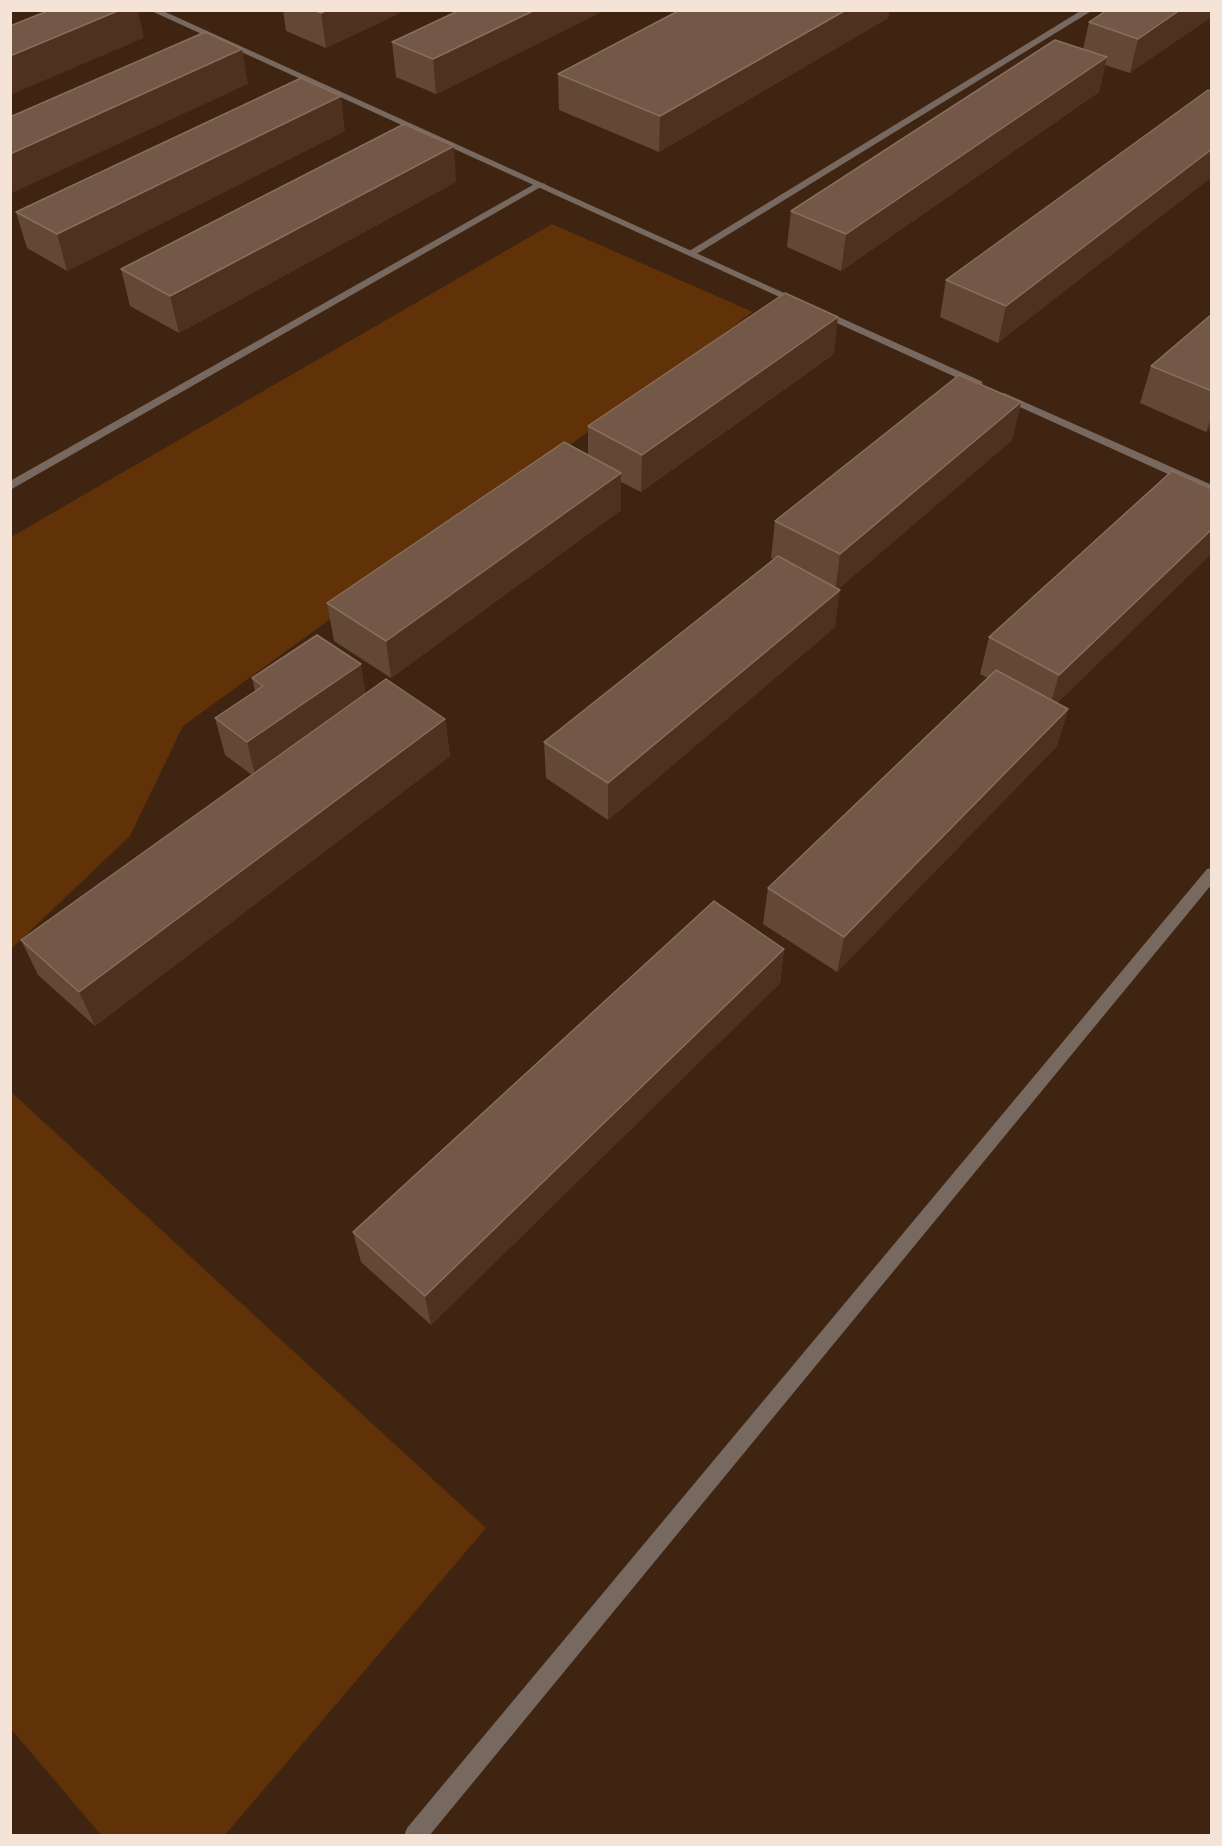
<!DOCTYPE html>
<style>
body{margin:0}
#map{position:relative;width:1222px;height:1846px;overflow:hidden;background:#3e2411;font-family:"Titillium Web",sans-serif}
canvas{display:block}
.frame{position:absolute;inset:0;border:12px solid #f5e3d8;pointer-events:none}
</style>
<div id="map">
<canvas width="1222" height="1846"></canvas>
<div class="frame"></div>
</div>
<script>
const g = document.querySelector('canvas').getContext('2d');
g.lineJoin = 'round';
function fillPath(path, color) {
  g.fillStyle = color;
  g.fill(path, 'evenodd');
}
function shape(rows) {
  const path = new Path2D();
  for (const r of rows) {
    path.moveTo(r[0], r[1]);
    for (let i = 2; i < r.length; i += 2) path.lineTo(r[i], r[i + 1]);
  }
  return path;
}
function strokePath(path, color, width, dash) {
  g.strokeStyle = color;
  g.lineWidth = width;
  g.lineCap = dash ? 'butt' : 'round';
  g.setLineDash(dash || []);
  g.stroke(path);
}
fillPath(shape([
 [552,224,753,312,183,726,130,836,11,949,11,537],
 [10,1091,486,1528,225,1835,101,1835,11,1729]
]), '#613107');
fillPath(shape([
 [1082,10,1093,10,695,255,686,253,1082,10],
 [538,182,546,184,10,490,10,481,538,182]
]), '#776960');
fillPath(shape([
 [149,10,161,10,804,302,795,304,149,10],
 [821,309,981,381,983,383,977,386,973,385,817,314,816,312,821,309],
 [1004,393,1212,485,1212,494,1000,398,1000,394,1004,393],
 [1212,868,1212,884,429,1836,404,1836,407,1828,1207,869,1212,868]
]), '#776960');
fillPath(shape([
 [283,10,406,10,326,48,286,31],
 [460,10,605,10,436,94,396,77,392,42],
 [680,10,889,10,888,18,659,152,559,110,558,74],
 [1212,10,1130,73,1105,65,1099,92,841,271,787,247,791,211,1083,49,1089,22],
 [1208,90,998,343,940,317,946,280],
 [345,131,67,271,27,248,16,212],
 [456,182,179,333,130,306,121,269],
 [1212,314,1212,427,1206,432,1140,403,1151,366],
 [834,354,641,492,621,482,621,510,391,678,334,641,327,603,588,455,588,426],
 [1021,402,1012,440,838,589,835,627,608,820,546,778,544,742,774,559,771,558,775,521],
 [1212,489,1212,553,1057,703,1068,709,1057,746,837,972,763,924,768,888,988,678,980,674,989,637],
 [252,678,366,694,445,719,450,756,95,1026,38,975,21,940,252,775,225,755,215,718,255,691],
 [784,949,780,983,431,1325,361,1262,353,1232]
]), '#634835');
fillPath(shape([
 [120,10,138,10,144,38,10,95,10,56],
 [328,10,406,10,326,48,321,13],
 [535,10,605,10,436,94,433,59],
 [846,10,889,10,888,18,659,152,660,116],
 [1180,10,1212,10,1212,17,1130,73,1138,39],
 [242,49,248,84,10,194,10,154],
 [1107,57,1099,92,841,271,846,234],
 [341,96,345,131,67,271,57,234],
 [454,146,456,182,179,333,170,296],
 [1212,149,1212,177,998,343,1006,306],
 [838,317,834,354,641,492,642,455],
 [1021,402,1012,440,835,592,840,554],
 [1212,416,1212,427,1206,432],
 [621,473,621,510,391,678,386,641],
 [1212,529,1212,553,1048,712,1059,675],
 [840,590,835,627,608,820,608,783],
 [361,664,367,701,256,779,247,742],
 [1068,709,1057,746,837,972,844,937],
 [445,719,450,756,95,1026,79,992],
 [784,949,780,983,431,1325,425,1296]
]), '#4e321f');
const building = shape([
 [50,10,120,10,10,56,10,26,50,10],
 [314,10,328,10,321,13,314,10],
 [460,10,535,10,433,59,392,42,460,10],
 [680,10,846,10,660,116,558,74,680,10],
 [1107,10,1180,10,1138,39,1089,22,1107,10],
 [205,32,242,49,10,154,10,117,205,32],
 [1055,40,1107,57,846,234,791,211,1055,40],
 [301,78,341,96,57,234,16,212,301,78],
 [1208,90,1212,92,1212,149,1006,306,946,280,1208,90],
 [404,124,454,146,170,296,121,269,404,124],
 [785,293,838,317,642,455,588,426,785,293],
 [1212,314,1212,391,1151,366,1212,314],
 [959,375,1021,402,840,554,775,521,959,375],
 [564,442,621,473,386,641,327,603,564,442],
 [1172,471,1212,489,1212,529,1059,675,989,637,1172,471],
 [778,556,840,590,608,783,544,742,778,556],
 [317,635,361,664,247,742,215,718,263,686,252,678,317,635],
 [996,670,1068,709,844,937,768,888,996,670],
 [386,679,445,719,79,992,21,940,386,679],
 [714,901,784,949,425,1296,353,1232,714,901]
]);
fillPath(building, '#735847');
strokePath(building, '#876e5e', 1.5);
</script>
